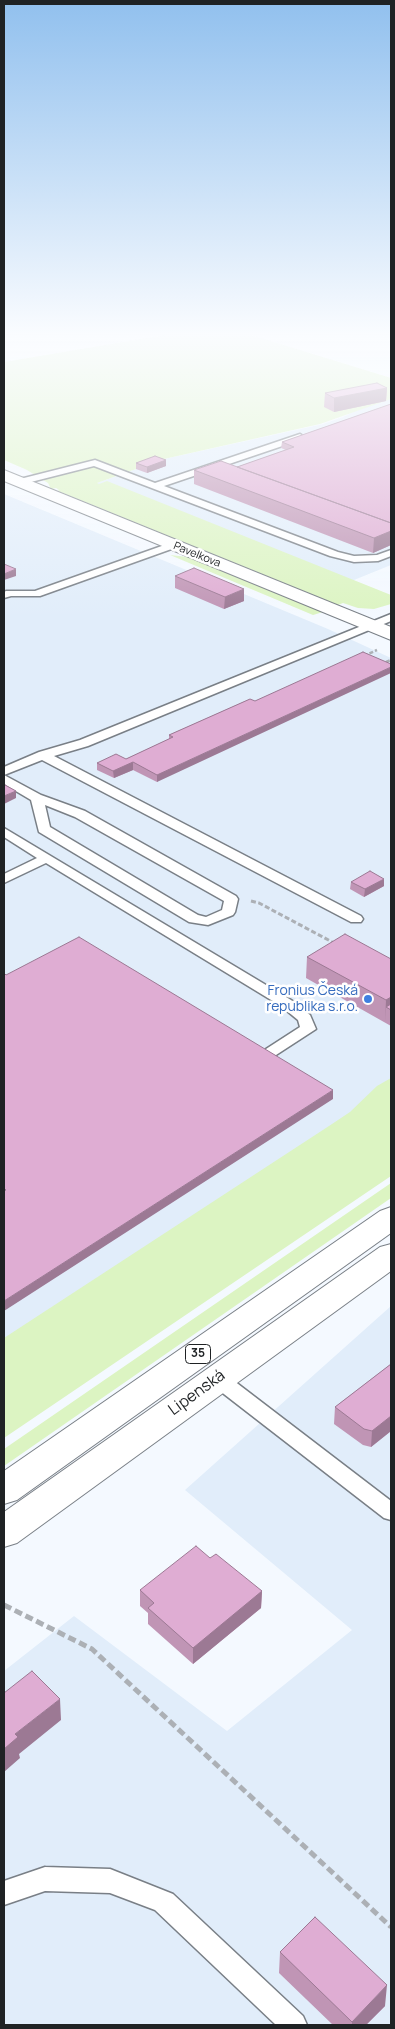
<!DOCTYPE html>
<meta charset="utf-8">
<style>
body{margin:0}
#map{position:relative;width:395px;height:2029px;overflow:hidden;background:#f4f9ff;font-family:Manrope,sans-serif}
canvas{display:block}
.frame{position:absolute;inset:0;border:5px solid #1f2224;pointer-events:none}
</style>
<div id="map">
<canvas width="395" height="2029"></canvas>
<div class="frame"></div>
</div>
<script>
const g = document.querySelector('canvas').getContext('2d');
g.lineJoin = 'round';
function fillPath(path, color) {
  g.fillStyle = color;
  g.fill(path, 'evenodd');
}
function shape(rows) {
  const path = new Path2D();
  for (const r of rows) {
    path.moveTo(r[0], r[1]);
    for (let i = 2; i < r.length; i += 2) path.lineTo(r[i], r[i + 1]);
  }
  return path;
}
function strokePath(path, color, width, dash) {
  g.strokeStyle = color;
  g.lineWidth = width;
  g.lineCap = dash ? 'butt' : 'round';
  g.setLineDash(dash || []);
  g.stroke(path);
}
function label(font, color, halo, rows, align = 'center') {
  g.font = font + ' Manrope,sans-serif';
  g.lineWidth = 5;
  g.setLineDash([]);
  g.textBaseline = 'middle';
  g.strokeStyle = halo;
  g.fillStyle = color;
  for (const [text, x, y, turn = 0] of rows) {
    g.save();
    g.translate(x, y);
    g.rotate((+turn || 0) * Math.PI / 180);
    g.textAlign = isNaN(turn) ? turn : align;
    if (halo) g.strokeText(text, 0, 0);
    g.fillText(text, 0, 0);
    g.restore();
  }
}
fillPath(shape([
 [391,393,391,565,317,595,66,494,164,459,323,424,343,417],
 [4,494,328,629,391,658,391,1099,4,1354],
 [391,1306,391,2025,4,2025,4,1671,74,1616,227,1731,352,1630,185,1490]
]), '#e1edfa');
fillPath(shape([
 [165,335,251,335,391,378,391,399,320,424,164,459,97,483,99,484,107,481,391,595,391,604,374,609,358,608,343,603,338,605,58,491,59,490,56,488,51,489,48,483,27,470,4,460,4,362],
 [170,555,188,557,323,612,313,615],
 [391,1078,391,1176,4,1438,4,1338,329,1126,350,1112,377,1086],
 [391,1183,391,1198,4,1466,4,1449]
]), '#dcf4c2');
const service = shape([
 [300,434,304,437,303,439,164,486,338,552,354,556,377,555,391,550,391,556,378,561,354,562,330,556,94,466,19,485,14,482,16,480,95,460,155,483,300,434],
 [173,542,178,545,177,547,40,596,11,596,4,598,4,592,6,591,35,591,173,542],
 [391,614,391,621,88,746,54,756,361,916,363,919,361,922,351,922,42,760,4,775,4,767,39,752,80,740,391,614],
 [4,775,41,795,85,811,236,896,238,899,235,912,233,915,208,925,189,922,39,832,31,800,4,784,4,775],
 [45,805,75,817,224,901,222,910,206,917,198,915,50,827,45,805],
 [4,828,291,1000,310,1015,316,1029,276,1055,266,1055,263,1052,266,1049,300,1027,298,1020,281,1006,46,863,4,883,4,874,37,858,4,837,4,828],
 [218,1372,225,1374,391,1501,391,1520,384,1518,211,1384,209,1379,211,1374,218,1372],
 [45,1867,110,1869,173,1894,303,2016,307,2025,276,2025,155,1910,110,1893,45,1891,4,1905,4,1881,45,1867]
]);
const tertiary = shape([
 [4,470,391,627,391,640,4,481,4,470]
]);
const primary = shape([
 [391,1207,391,1233,17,1500,4,1504,4,1471,380,1211,391,1207],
 [391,1244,391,1271,17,1543,4,1547,4,1512,380,1247,391,1244]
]);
strokePath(service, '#797f86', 3);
strokePath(tertiary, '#797f86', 2);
strokePath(primary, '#797f86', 2);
strokePath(shape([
 [364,656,377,650],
 [386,662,391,660]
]), '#acb0b5', 2.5, [4, 2]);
strokePath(shape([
 [251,901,259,903,334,943]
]), '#acb0b5', 3, [5, 2.5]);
strokePath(shape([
 [4,1605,92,1649,391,1927]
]), '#acb0b5', 5, [8, 4]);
fillPath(service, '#fff');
fillPath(tertiary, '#fff');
fillPath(primary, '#fff');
fillPath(shape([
 [387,388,386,401,334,412,324,407,325,393],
 [391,404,391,545,373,553,194,484,194,470,237,467,286,450,281,448,282,442],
 [166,460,166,466,147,473,136,469,136,463],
 [175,576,244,601,224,609,175,588],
 [250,699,157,782,133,770,114,778,97,770,97,763,126,759,169,739,169,735],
 [351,882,384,886,364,897,350,889],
 [307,957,391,959,391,1026,306,978],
 [391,1364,391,1431,371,1447,363,1445,334,1424,335,1407],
 [210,1558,262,1591,261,1608,193,1664,148,1624,148,1613,140,1606,140,1590],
 [280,1952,385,2006,366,2025,333,2025,279,1973]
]), '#c095b5');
fillPath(shape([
 [387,388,386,401,334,412,334,398],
 [166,460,166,466,147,473,147,467],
 [391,531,391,545,373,553,374,538],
 [16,569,16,576,4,580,4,574],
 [244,589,244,601,224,609,225,597],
 [391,667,391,673,157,782,157,775],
 [133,762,133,770,114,778,113,771],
 [16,791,16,798,4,804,4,796],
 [384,879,384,886,364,897,365,889],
 [391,997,391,1010,386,1007,385,1022,386,1000],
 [333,1090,333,1099,4,1311,4,1301],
 [391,1416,391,1431,371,1447,372,1431],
 [262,1591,261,1608,193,1664,193,1648],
 [60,1699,61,1720,19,1754,20,1758,4,1772,4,1749,15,1734],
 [387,1985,385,2006,366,2025,352,2025,352,2022]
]), '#9c7994');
const building = shape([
 [377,383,387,388,334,398,325,393,377,383],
 [391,404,391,523,237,467,294,447,282,442,391,404],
 [155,456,166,460,147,467,136,463,155,456],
 [221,461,391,523,391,531,374,538,194,470,221,461],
 [4,564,16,569,4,574,4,564],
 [194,568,244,589,225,597,175,576,194,568],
 [363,652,391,664,391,667,157,775,133,762,113,771,97,763,116,754,126,759,173,737,169,735,250,699,255,701,363,652],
 [5,785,16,791,4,796,4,786,5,785],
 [370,871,384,879,365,889,351,882,370,871],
 [345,934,391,959,391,997,386,1000,307,957,345,934],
 [79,937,333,1090,4,1301,4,1191,6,1190,4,1188,4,973,6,975,79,937],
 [391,1004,391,1010,386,1007,391,1004],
 [391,1364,391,1416,372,1431,364,1429,335,1407,391,1364],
 [196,1546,210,1558,216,1554,262,1591,193,1648,148,1608,154,1603,140,1590,196,1546],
 [32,1671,60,1699,15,1734,18,1737,4,1749,4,1693,32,1671],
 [315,1917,387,1985,352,2022,280,1952,315,1917]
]);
fillPath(building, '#dfadd3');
strokePath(building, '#9c7994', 1);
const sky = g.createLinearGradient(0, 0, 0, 619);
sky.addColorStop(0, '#91c0ee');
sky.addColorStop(0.54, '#fafcff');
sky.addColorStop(1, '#fafcff00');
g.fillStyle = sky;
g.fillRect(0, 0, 395, 619);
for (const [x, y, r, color] of [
 [368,999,5,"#3f7fe0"]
]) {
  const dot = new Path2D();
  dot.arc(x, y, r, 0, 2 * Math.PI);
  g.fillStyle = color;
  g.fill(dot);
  strokePath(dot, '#fff', 2);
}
label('11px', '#1f2224', '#fff', [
 ["Pavelkova",197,555,22]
]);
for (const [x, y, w] of [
 [198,1354,25]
]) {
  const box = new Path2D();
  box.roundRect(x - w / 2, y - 9.5, w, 19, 4);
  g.fillStyle = '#fff';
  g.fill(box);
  strokePath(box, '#1f2224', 1);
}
label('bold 12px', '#1f2224', null, [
 ["35",198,1354]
]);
label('14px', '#366cbe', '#fff', [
 ["Fronius Česká",358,991],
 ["republika s.r.o.",358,1007]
], 'right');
label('16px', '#1f2224', '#fff', [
 ["Lipenská",197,1393,-36]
]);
</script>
